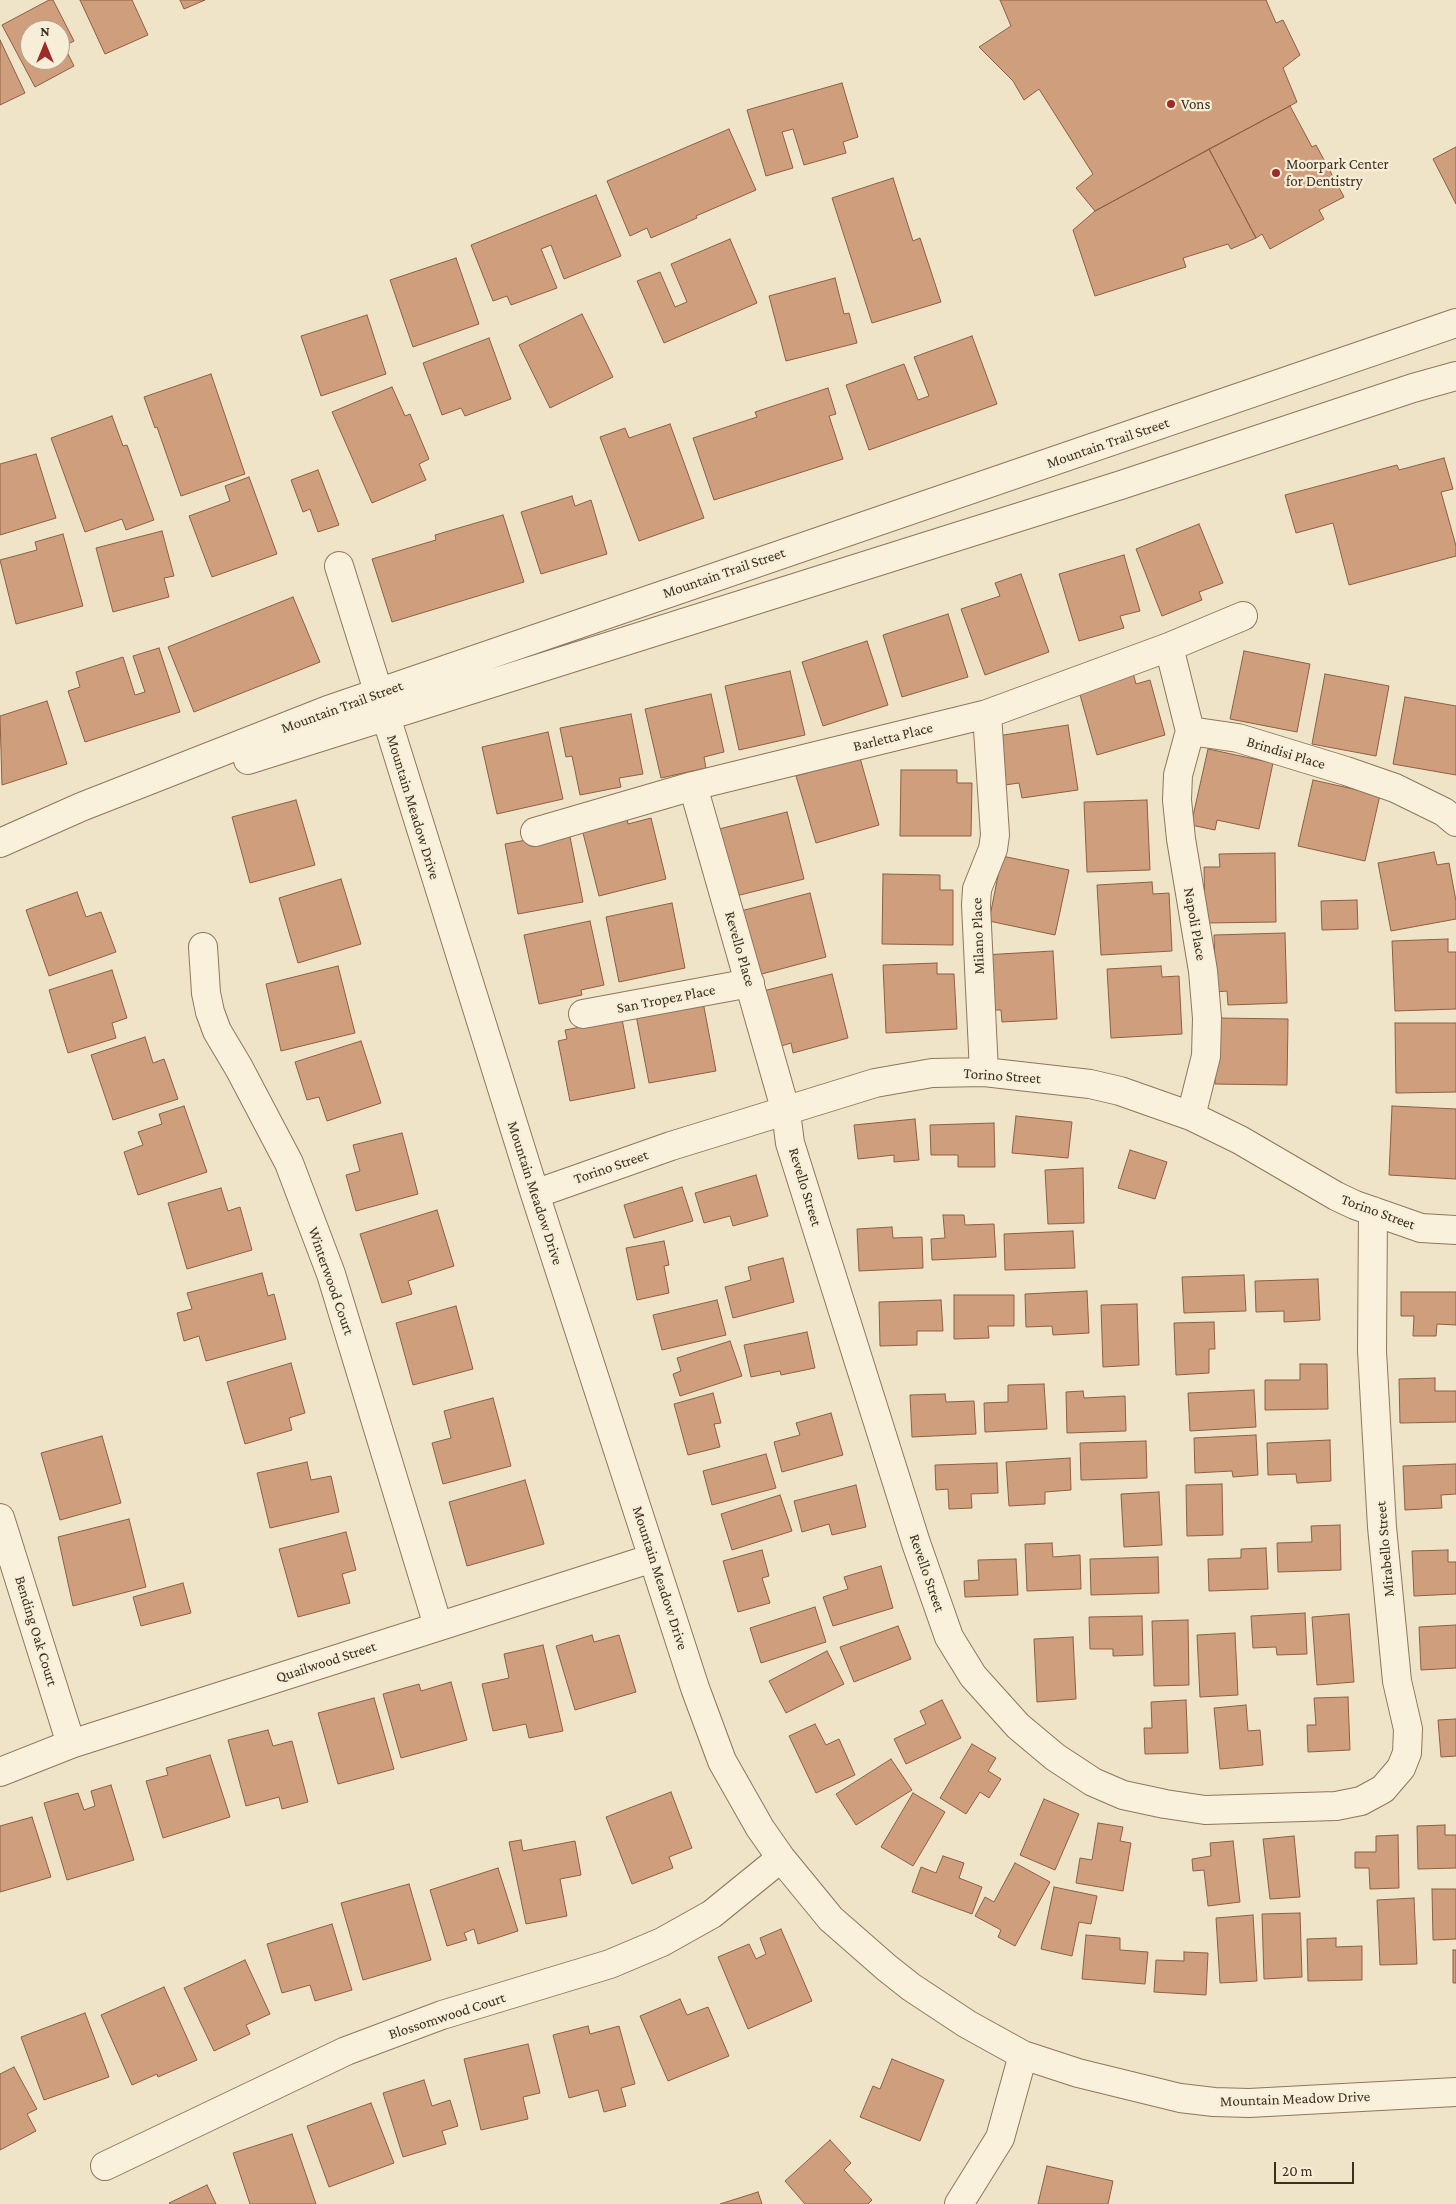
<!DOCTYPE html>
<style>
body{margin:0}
#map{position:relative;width:1456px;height:2204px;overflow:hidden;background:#f0e4c8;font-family:"Crimson Pro",serif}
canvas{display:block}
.north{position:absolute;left:20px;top:20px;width:50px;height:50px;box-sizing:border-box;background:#f7eed8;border:1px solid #ada18e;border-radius:50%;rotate:0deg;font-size:14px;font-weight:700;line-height:20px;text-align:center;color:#3d2e20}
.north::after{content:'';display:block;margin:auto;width:18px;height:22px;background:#9e2a2b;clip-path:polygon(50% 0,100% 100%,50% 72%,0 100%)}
.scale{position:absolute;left:1274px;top:2162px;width:80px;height:22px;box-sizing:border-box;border:2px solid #3d2e20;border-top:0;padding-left:6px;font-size:15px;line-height:18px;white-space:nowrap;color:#3d2e20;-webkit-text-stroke:4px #f7eed8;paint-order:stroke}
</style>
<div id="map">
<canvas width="1456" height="2204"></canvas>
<div class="north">N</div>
<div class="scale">20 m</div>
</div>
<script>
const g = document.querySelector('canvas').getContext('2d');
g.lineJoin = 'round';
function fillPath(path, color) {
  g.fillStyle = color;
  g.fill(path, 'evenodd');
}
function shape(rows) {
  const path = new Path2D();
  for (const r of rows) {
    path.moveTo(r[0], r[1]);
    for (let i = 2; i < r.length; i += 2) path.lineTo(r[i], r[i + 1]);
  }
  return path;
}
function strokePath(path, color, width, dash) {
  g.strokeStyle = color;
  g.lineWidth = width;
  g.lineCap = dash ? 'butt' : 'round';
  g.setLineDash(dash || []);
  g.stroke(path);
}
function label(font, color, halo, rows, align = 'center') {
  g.font = font + ' "Crimson Pro",serif';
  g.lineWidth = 4.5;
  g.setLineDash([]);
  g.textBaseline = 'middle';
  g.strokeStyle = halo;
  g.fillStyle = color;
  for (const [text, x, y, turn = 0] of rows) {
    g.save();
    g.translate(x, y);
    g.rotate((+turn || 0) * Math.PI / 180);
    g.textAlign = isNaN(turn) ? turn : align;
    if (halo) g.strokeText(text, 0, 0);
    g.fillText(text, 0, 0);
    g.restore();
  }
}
const building = shape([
 [49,0,53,0,74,41,64,46,74,66,35,87,2,25,49,0],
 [30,30,60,30,60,60,30,60,30,30],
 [80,0,132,0,148,35,105,54,80,0],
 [180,0,205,0,184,9,180,0],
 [1000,0,1266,0,1276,23,1283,20,1300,55,1283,68,1297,102,1095,211,1076,188,1093,174,1039,89,1024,100,1013,81,979,47,1011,26,1000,0],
 [0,40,25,93,0,105,0,40],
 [842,83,858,137,843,142,846,153,804,165,793,129,782,132,793,168,766,176,747,110,842,83],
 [1290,106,1312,147,1316,145,1344,197,1319,210,1324,219,1270,249,1262,234,1256,238,1209,149,1290,106],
 [729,129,756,190,696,216,697,218,651,238,647,228,630,236,607,181,729,129],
 [1456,147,1456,204,1433,159,1456,147],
 [1209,149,1256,238,1231,249,1228,244,1183,258,1186,267,1095,296,1073,230,1095,211,1209,149],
 [893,178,913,241,920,238,941,302,872,323,832,198,893,178],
 [596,195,621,256,564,279,551,245,541,249,557,288,511,305,507,296,493,301,471,245,596,195],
 [730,239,757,303,664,343,637,281,660,272,675,307,687,302,671,264,730,239],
 [456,258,479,324,413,347,390,280,456,258],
 [835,278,844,314,849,313,857,343,786,361,769,296,835,278],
 [582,314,613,377,550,408,519,345,582,314],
 [367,315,386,374,321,396,301,336,367,315],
 [972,336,997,404,869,450,846,385,904,364,918,400,929,396,914,357,972,336],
 [489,338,511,399,465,416,461,408,442,415,423,363,489,338],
 [211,374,245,474,181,496,157,427,155,428,144,397,211,374],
 [392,387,405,416,410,414,429,459,419,464,426,480,372,503,332,412,392,387],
 [828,388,836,414,829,416,843,459,714,500,693,438,757,417,755,412,828,388],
 [112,416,123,446,127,445,154,520,126,530,122,519,85,532,51,438,112,416],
 [670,424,704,518,639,541,600,437,625,428,629,438,670,424],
 [36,454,56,518,0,535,0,464,36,454],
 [1444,458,1453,489,1441,492,1456,546,1456,556,1349,585,1333,523,1296,533,1285,495,1397,465,1399,470,1444,458],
 [318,470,339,525,318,532,310,509,303,512,291,480,318,470],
 [249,477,277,554,212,577,189,516,230,501,225,486,249,477],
 [572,496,575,506,591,500,607,554,541,574,521,512,572,496],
 [503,515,524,582,392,622,372,559,436,540,435,535,503,515],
 [1199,524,1223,583,1199,592,1202,600,1162,616,1136,549,1199,524],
 [162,531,174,576,164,578,169,597,113,612,96,548,162,531],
 [63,534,83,606,16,624,0,560,37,550,35,542,63,534],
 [1124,555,1140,611,1120,616,1124,628,1079,641,1059,574,1124,555],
 [1021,574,1049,652,985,675,961,609,1000,596,995,583,1021,574],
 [293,597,320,662,194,712,168,647,293,597],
 [948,614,968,677,902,697,883,635,948,614],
 [867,641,888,705,823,726,802,662,867,641],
 [159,648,180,712,85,742,68,691,80,687,76,672,123,657,135,695,145,692,133,656,159,648],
 [1244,651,1310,664,1297,732,1230,719,1244,651],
 [790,671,805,735,739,750,725,686,790,671],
 [1133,673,1136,684,1150,680,1165,735,1097,755,1078,688,1133,673],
 [1325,674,1389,686,1376,756,1312,744,1325,674],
 [711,694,724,752,704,757,706,768,661,778,645,709,711,694],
 [1405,697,1456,706,1456,775,1393,764,1405,697],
 [47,701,67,764,2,785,0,716,47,701],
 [631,714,643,774,619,778,621,787,580,795,572,756,566,757,560,728,631,714],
 [1068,725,1078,790,1022,798,1019,783,1005,785,997,736,1068,725],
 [548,732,563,799,497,814,482,747,548,732],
 [1208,749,1273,763,1259,829,1217,820,1215,830,1191,825,1208,749],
 [860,758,879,825,816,843,796,776,860,758],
 [901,770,957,770,957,783,972,783,971,836,900,836,901,770],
 [1313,780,1380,795,1365,861,1298,846,1313,780],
 [296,800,315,865,250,883,232,817,296,800],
 [1147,800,1150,870,1087,872,1084,802,1147,800],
 [787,812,804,879,736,896,719,829,787,812],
 [627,818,628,824,651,818,666,879,599,896,582,829,627,818],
 [569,832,583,902,518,914,505,844,569,832],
 [1434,852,1437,865,1449,863,1456,901,1456,919,1391,931,1378,863,1434,852],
 [1275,853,1276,922,1205,923,1204,867,1220,867,1219,854,1275,853],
 [1002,856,1069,870,1055,935,989,921,1002,856],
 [883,874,940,875,940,890,953,890,953,945,882,944,883,874],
 [341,879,361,944,298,963,279,898,341,879],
 [1152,882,1153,894,1169,893,1172,951,1101,955,1097,885,1152,882],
 [77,892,86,917,101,912,116,952,49,976,26,910,77,892],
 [810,893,826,957,758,975,741,911,810,893],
 [1357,900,1358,929,1322,930,1321,901,1357,900],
 [672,903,685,968,619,982,606,917,672,903],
 [590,921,604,985,581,990,582,995,539,1004,524,935,590,921],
 [1285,933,1287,1003,1228,1005,1227,991,1216,992,1214,935,1285,933],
 [1448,939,1448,952,1456,952,1456,1009,1395,1011,1392,941,1448,939],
 [1053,951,1057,1019,1002,1022,1001,1010,986,1010,983,955,1053,951],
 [937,963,937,974,954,974,957,1029,886,1033,883,965,937,963],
 [338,966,355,1033,281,1051,266,984,338,966],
 [1161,966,1162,977,1179,976,1182,1034,1111,1038,1107,969,1161,966],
 [112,970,127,1018,112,1023,116,1038,68,1053,49,990,112,970],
 [832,974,848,1038,793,1053,791,1043,778,1047,763,991,832,974],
 [703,1002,716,1071,649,1083,636,1015,703,1002],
 [1217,1018,1288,1019,1287,1085,1215,1084,1217,1018],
 [622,1019,635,1088,570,1101,558,1041,567,1039,565,1030,622,1019],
 [1395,1023,1456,1023,1456,1092,1396,1093,1395,1023],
 [145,1037,153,1063,164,1059,178,1099,113,1120,91,1055,145,1037],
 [361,1041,381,1103,327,1121,319,1097,307,1100,295,1062,361,1041],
 [184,1106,207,1172,138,1195,124,1152,143,1145,138,1132,162,1124,159,1114,184,1106],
 [1392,1106,1456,1109,1456,1179,1389,1175,1392,1106],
 [1016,1116,1072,1122,1068,1158,1012,1153,1016,1116],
 [915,1119,919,1160,894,1162,894,1155,858,1159,854,1125,915,1119],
 [994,1123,995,1167,958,1167,958,1155,931,1155,930,1125,994,1123],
 [402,1133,418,1194,356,1211,346,1175,360,1171,353,1145,402,1133],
 [1130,1150,1167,1162,1155,1199,1118,1188,1130,1150],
 [1083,1168,1084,1223,1048,1224,1045,1170,1083,1168],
 [756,1175,768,1216,733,1226,730,1216,704,1223,695,1193,756,1175],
 [682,1187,693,1221,634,1238,624,1205,682,1187],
 [221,1188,228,1211,240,1207,252,1250,187,1269,168,1203,221,1188],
 [437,1210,454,1266,408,1281,412,1294,382,1303,360,1234,437,1210],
 [943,1215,964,1215,965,1225,994,1224,996,1257,932,1260,931,1239,945,1238,943,1215],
 [892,1227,893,1238,922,1237,923,1268,859,1271,857,1229,892,1227],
 [1073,1231,1075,1268,1005,1270,1004,1234,1073,1231],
 [664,1241,669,1265,664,1266,669,1293,637,1300,626,1248,664,1241],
 [783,1258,794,1302,733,1318,725,1287,751,1280,748,1267,783,1258],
 [262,1273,268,1296,274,1294,286,1339,206,1361,199,1336,184,1341,177,1313,192,1309,187,1293,262,1273],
 [1244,1275,1246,1311,1184,1313,1182,1277,1244,1275],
 [1318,1279,1320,1320,1284,1322,1284,1311,1256,1312,1255,1281,1318,1279],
 [1087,1291,1089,1333,1053,1335,1052,1326,1026,1327,1025,1294,1087,1291],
 [1401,1292,1456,1292,1456,1325,1437,1324,1436,1336,1413,1336,1414,1316,1401,1316,1401,1292],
 [954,1295,1014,1295,1014,1326,988,1326,989,1338,954,1339,954,1295],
 [717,1300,726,1335,662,1350,653,1315,717,1300],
 [941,1300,943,1331,917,1331,917,1345,880,1346,879,1302,941,1300],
 [1137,1304,1139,1365,1103,1367,1101,1305,1137,1304],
 [456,1306,473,1369,413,1385,396,1323,456,1306],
 [1214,1322,1215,1349,1209,1349,1209,1373,1176,1375,1174,1323,1214,1322],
 [807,1332,815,1368,781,1375,780,1371,751,1377,744,1345,807,1332],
 [730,1341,742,1376,680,1396,673,1374,681,1371,677,1358,730,1341],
 [291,1363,305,1413,289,1418,292,1430,245,1444,227,1382,291,1363],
 [1300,1364,1327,1364,1328,1409,1265,1410,1265,1380,1300,1380,1300,1364],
 [1435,1378,1435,1391,1456,1391,1456,1422,1400,1423,1399,1379,1435,1378],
 [1044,1384,1047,1429,985,1432,984,1403,1008,1402,1008,1385,1044,1384],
 [1254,1390,1256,1427,1190,1431,1188,1393,1254,1390],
 [1083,1391,1084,1398,1125,1396,1126,1431,1067,1433,1066,1392,1083,1391],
 [713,1393,721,1423,714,1424,720,1447,688,1455,674,1404,713,1393],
 [945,1394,946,1402,974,1401,976,1434,912,1437,910,1395,945,1394],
 [493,1398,511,1466,443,1484,432,1443,451,1438,444,1411,493,1398],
 [831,1413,843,1455,782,1472,774,1442,800,1435,796,1423,831,1413],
 [1256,1435,1258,1475,1233,1477,1232,1471,1195,1473,1194,1438,1256,1435],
 [102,1436,121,1503,60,1520,41,1453,102,1436],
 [1330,1440,1331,1481,1297,1483,1296,1474,1268,1475,1267,1443,1330,1440],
 [1146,1441,1147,1478,1081,1480,1080,1443,1146,1441],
 [766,1454,776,1488,712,1505,703,1471,766,1454],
 [1070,1458,1071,1490,1045,1492,1045,1504,1009,1506,1006,1462,1070,1458],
 [307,1462,311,1480,331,1476,339,1512,270,1528,257,1473,307,1462],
 [997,1463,998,1493,971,1494,972,1508,949,1509,948,1489,936,1490,935,1465,997,1463],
 [1456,1464,1456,1494,1441,1495,1442,1508,1405,1510,1403,1466,1456,1464],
 [525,1480,544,1544,467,1566,449,1502,525,1480],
 [1222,1484,1223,1535,1187,1536,1186,1485,1222,1484],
 [856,1485,866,1527,832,1535,829,1524,802,1532,794,1501,856,1485],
 [1159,1492,1162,1545,1124,1547,1121,1494,1159,1492],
 [780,1495,792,1531,732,1550,721,1514,780,1495],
 [129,1519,146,1587,73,1606,58,1537,129,1519],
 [1340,1525,1341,1570,1278,1572,1277,1543,1312,1542,1311,1526,1340,1525],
 [346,1532,356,1570,342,1574,350,1603,298,1617,279,1549,346,1532],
 [1052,1543,1053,1557,1080,1555,1081,1589,1027,1591,1025,1544,1052,1543],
 [1266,1548,1268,1589,1209,1591,1208,1559,1241,1558,1241,1549,1266,1548],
 [762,1550,769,1576,762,1578,770,1603,738,1612,723,1561,762,1550],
 [1448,1550,1448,1562,1456,1562,1456,1594,1414,1596,1412,1551,1448,1550],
 [1158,1557,1159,1593,1091,1595,1090,1559,1158,1557],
 [1016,1559,1018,1595,965,1597,964,1581,979,1580,978,1560,1016,1559],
 [881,1566,893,1608,833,1626,823,1597,848,1589,844,1577,881,1566],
 [183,1583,191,1613,141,1626,133,1597,183,1583],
 [815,1607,826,1642,761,1663,750,1628,815,1607],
 [1305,1613,1307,1654,1277,1655,1276,1647,1253,1648,1251,1616,1305,1613],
 [1349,1614,1354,1682,1317,1685,1312,1617,1349,1614],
 [1142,1616,1143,1655,1113,1656,1113,1649,1090,1649,1089,1617,1142,1616],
 [1188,1620,1189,1685,1154,1686,1152,1621,1188,1620],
 [1456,1625,1456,1668,1421,1670,1419,1627,1456,1625],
 [898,1626,911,1659,854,1682,840,1647,898,1626],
 [1235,1633,1238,1695,1200,1697,1197,1635,1235,1633],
 [592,1635,594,1642,619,1635,636,1692,575,1710,556,1646,592,1635],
 [1073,1637,1076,1699,1037,1702,1034,1639,1073,1637],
 [543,1645,563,1731,529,1738,526,1724,493,1731,482,1684,509,1678,504,1654,543,1645],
 [827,1651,844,1684,786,1713,769,1681,827,1651],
 [451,1682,467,1740,401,1758,383,1694,419,1684,421,1691,451,1682],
 [1348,1697,1350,1750,1308,1752,1307,1725,1316,1725,1314,1698,1348,1697],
 [374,1698,394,1769,338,1784,318,1713,374,1698],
 [942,1700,961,1738,906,1764,894,1739,926,1724,920,1711,942,1700],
 [1186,1700,1188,1753,1145,1754,1144,1728,1152,1728,1151,1702,1186,1700],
 [1246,1705,1248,1731,1260,1730,1263,1765,1220,1769,1214,1708,1246,1705],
 [1456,1719,1456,1756,1441,1757,1438,1720,1456,1719],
 [815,1724,826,1745,839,1739,855,1775,816,1793,789,1736,815,1724],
 [268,1730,273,1746,292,1741,308,1802,282,1809,279,1797,246,1806,228,1740,268,1730],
 [972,1744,996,1758,988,1771,1001,1779,989,1798,980,1792,966,1814,940,1798,972,1744],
 [210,1755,230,1817,163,1838,146,1781,168,1775,166,1768,210,1755],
 [891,1759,912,1790,856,1825,836,1794,891,1759],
 [111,1785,134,1860,67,1880,44,1803,78,1793,84,1810,95,1806,91,1791,111,1785],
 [671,1792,692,1848,669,1857,673,1868,632,1884,606,1817,671,1792],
 [913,1793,945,1812,913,1866,881,1847,913,1793],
 [1044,1799,1079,1814,1055,1870,1020,1855,1044,1799],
 [32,1817,51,1877,0,1892,0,1826,32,1817],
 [1098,1823,1123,1827,1120,1841,1131,1843,1123,1891,1076,1883,1080,1858,1092,1860,1098,1823],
 [1445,1825,1445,1835,1456,1835,1456,1868,1418,1869,1417,1826,1445,1825],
 [1398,1835,1399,1888,1370,1889,1369,1868,1355,1868,1355,1852,1376,1852,1376,1836,1398,1835],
 [1294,1836,1300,1897,1270,1899,1263,1839,1294,1836],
 [521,1840,523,1851,575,1841,581,1875,560,1879,567,1916,526,1924,509,1842,521,1840],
 [1233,1841,1240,1902,1208,1906,1204,1870,1193,1871,1192,1859,1211,1856,1210,1843,1233,1841],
 [943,1856,964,1863,959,1878,982,1887,972,1914,912,1892,921,1867,936,1873,943,1856],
 [1015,1863,1050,1882,1015,1946,998,1937,1001,1930,975,1916,985,1897,994,1902,1015,1863],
 [498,1868,518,1931,478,1944,474,1929,464,1933,467,1940,447,1946,430,1890,498,1868],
 [409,1884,431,1960,363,1980,341,1903,409,1884],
 [1054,1887,1097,1896,1091,1924,1079,1922,1072,1956,1041,1949,1054,1887],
 [1432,1889,1456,1889,1456,1939,1433,1940,1432,1889],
 [1414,1898,1417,1964,1380,1965,1377,1900,1414,1898],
 [1300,1913,1302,1977,1264,1979,1262,1914,1300,1913],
 [1253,1915,1257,1981,1220,1983,1216,1918,1253,1915],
 [332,1924,352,1990,315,2001,310,1985,282,1993,267,1944,332,1924],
 [781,1929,812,2001,748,2029,718,1957,749,1944,756,1959,766,1954,760,1938,781,1929],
 [1086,1935,1120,1938,1120,1950,1148,1952,1145,1984,1082,1979,1086,1935],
 [1336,1938,1336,1947,1362,1946,1362,1980,1308,1981,1307,1939,1336,1938],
 [1453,1950,1456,1950,1456,1983,1453,1983,1453,1950],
 [1184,1952,1208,1953,1206,1995,1154,1992,1156,1960,1184,1961,1184,1952],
 [245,1960,270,2014,246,2025,250,2034,214,2051,184,1988,245,1960],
 [164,1987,197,2060,158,2077,157,2074,132,2085,101,2015,164,1987],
 [680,1999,687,2015,708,2007,729,2056,668,2081,640,2016,680,1999],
 [85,2013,109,2077,44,2100,21,2037,85,2013],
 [588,2026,590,2034,619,2026,635,2084,621,2088,626,2106,604,2112,598,2090,569,2098,553,2035,588,2026],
 [528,2044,540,2093,523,2097,528,2119,481,2130,464,2059,528,2044],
 [892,2059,944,2080,920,2141,860,2117,873,2086,880,2089,892,2059],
 [14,2067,37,2109,27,2114,36,2131,0,2150,0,2074,14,2067],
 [424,2080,432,2106,450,2100,458,2126,442,2131,446,2144,403,2157,383,2093,424,2080],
 [371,2103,394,2163,329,2187,307,2126,371,2103],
 [292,2134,316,2204,250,2204,233,2153,292,2134],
 [830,2140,851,2163,844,2170,872,2200,868,2204,805,2204,785,2181,830,2140],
 [1047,2166,1113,2181,1108,2204,1038,2204,1047,2166],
 [207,2185,216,2204,170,2204,169,2203,207,2185],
 [758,2192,762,2204,720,2204,758,2192]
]);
fillPath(building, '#cf9f7d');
strokePath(building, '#8d5f41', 1);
const minor = shape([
 [339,566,535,1194,695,1688,722,1761,760,1828,781,1858,831,1919,887,1968,911,1987,967,2024,1023,2055,1078,2073,1180,2098,1214,2102,1249,2103,1456,2092],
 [1169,647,1190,731],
 [1190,731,1178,775,1177,800,1181,839,1203,971,1207,1018,1206,1056,1191,1116],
 [1190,731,1238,738,1346,771,1395,788,1444,812,1456,822],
 [248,760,1121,485,1413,388,1456,376],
 [693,786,786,1112,790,1143,916,1543,949,1637,973,1676,1018,1726,1055,1757,1093,1782,1123,1795,1165,1804,1205,1810,1336,1806,1361,1801,1383,1789,1401,1768,1407,1753,1408,1729,1397,1681,1382,1527,1372,1351,1373,1211],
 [535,832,693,786,987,714,1169,647,1243,616],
 [0,843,81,807,328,710,1456,323],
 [203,947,206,993,210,1012,217,1031,239,1068,289,1163,331,1274,438,1626],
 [583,1014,750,983],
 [984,1072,976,905,977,889,993,849,995,835,987,714],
 [535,1194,671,1146,875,1083,932,1073,984,1072,1090,1084,1120,1091,1191,1116,1240,1140,1336,1196,1355,1205,1421,1228,1456,1230],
 [0,1518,71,1744],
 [0,1772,71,1744,653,1558],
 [105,2166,346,2051,442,2015,610,1964,662,1942,712,1914,781,1858],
 [959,2204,1000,2138,1023,2055]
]);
strokePath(minor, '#8d765c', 30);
strokePath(minor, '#faf1dc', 28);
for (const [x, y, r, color] of [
 [1171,104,5,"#9e2a2b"],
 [1276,173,5,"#9e2a2b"]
]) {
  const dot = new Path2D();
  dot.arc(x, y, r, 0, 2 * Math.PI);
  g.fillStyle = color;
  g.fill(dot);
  strokePath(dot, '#f7eed8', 2);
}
label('15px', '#3d2e20', '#f7eed8', [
 ["Vons",1181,104],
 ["Moorpark Center",1286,164],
 ["for Dentistry",1286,181]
], 'left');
label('15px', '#3d2e20', '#f7eed8', [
 ["Mountain Trail Street",1108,443,-19],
 ["Mountain Trail Street",724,573,-19],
 ["Mountain Trail Street",342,707,-20],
 ["Barletta Place",893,737,-14],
 ["Brindisi Place",1286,753,17],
 ["Mountain Meadow Drive",413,807,73],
 ["Napoli Place",1195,924,80],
 ["Milano Place",978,936,-92],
 ["Revello Place",740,949,74],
 ["San Tropez Place",666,999,-11],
 ["Torino Street",1002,1076,4],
 ["Torino Street",611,1167,-19],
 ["Revello Street",805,1187,73],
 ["Mountain Meadow Drive",535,1193,72],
 ["Torino Street",1378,1212,20],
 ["Winterwood Court",331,1281,71],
 ["Mirabello Street",1385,1549,-95],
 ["Revello Street",927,1573,71],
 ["Mountain Meadow Drive",660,1578,72],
 ["Bending Oak Court",36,1631,73],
 ["Quailwood Street",326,1662,-18],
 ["Blossomwood Court",447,2016,-18],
 ["Mountain Meadow Drive",1295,2099,-2]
]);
</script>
